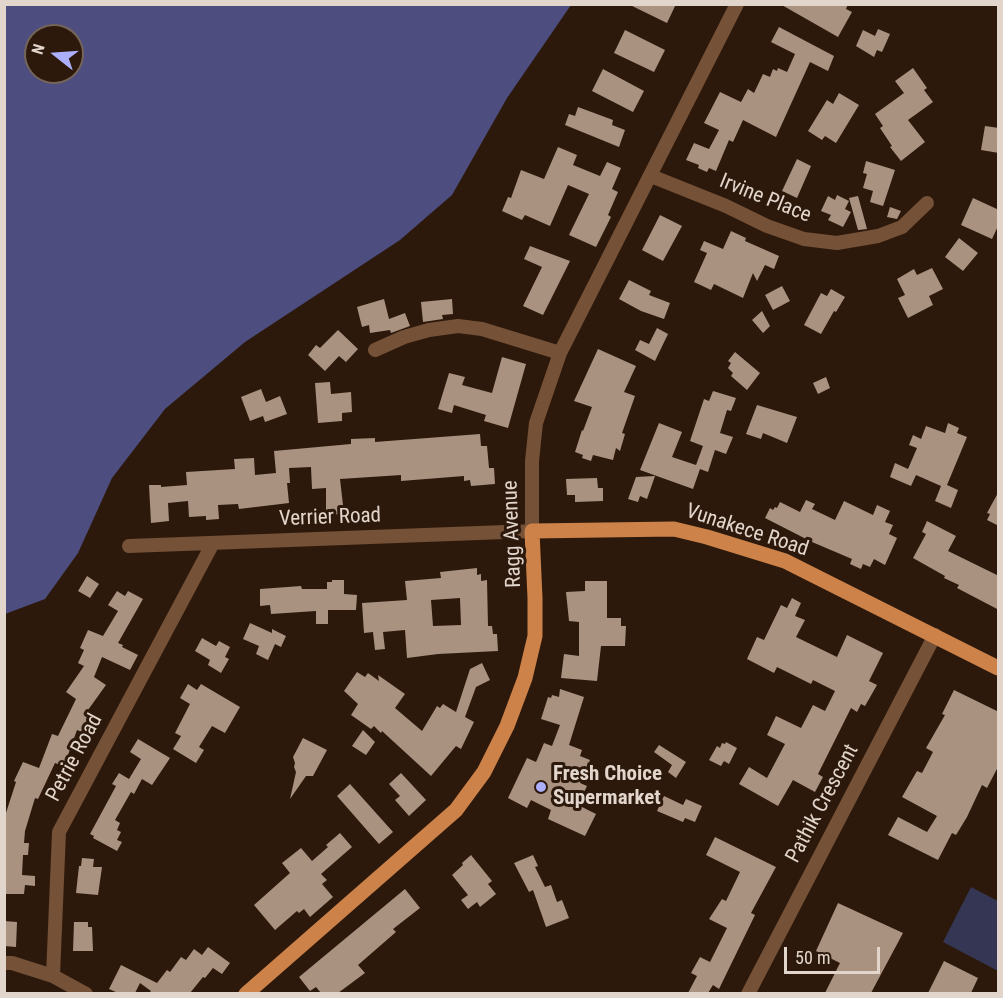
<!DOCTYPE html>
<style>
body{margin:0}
#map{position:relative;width:1003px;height:998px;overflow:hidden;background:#2c190b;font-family:"Roboto Condensed",sans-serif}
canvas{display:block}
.frame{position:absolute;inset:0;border:6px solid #e2d5cc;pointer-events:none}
.north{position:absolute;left:24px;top:24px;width:60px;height:60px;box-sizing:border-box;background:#2c190b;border:2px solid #756458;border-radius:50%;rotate:287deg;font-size:16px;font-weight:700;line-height:24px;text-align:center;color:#e2d5cc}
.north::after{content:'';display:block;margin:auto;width:21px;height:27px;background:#acaffb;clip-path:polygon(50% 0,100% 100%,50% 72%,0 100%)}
.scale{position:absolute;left:784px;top:947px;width:96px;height:27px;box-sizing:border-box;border:3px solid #e2d5cc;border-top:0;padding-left:8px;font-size:18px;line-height:21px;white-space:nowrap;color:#e2d5cc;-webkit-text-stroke:4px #2c190b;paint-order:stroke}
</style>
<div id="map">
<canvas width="1003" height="998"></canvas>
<div class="frame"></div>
<div class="north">N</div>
<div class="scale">50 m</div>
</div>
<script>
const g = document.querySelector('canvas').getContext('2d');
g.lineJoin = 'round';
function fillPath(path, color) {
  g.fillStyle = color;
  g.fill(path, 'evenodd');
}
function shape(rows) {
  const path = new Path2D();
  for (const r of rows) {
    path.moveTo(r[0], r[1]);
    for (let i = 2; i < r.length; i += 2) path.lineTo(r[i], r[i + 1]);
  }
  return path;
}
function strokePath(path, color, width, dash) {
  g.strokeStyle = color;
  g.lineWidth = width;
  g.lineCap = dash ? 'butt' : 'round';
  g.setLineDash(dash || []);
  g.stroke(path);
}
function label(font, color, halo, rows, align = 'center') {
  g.font = font + ' "Roboto Condensed",sans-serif';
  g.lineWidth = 6;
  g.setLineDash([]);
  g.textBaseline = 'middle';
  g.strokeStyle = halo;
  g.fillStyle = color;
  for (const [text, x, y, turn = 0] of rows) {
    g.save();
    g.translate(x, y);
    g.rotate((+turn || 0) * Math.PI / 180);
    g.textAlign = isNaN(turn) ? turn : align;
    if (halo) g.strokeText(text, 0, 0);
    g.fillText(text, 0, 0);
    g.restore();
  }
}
fillPath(shape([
 [971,887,998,901,998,971,943,942]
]), '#353653');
fillPath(shape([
 [5,4,571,5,507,98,452,195,400,240,245,342,165,409,112,478,78,553,45,599,5,614],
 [36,36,72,36,72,72,36,72]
]), '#4d4e7f');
fillPath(shape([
 [628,4,676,4,667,23],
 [780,4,848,4,846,9,852,12,838,37],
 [779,27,834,56,828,71,810,62,776,137,743,120,733,142,729,140,716,171,709,168,707,172,698,168,699,165,686,160,694,143,709,149,719,130,704,123,720,92,741,102,748,89,754,93,763,74,770,77,773,69,777,71,778,68,787,72,795,54,771,42],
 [878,29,890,34,882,52,877,50,874,57,856,46,863,30,875,36],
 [625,30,665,50,654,72,614,53],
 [913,68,927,88,924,90,933,102,908,120,925,142,901,161,890,147,892,146,880,128,883,126,875,114,904,93,895,81],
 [603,69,644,91,633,112,592,91],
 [839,93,859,105,836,143,825,136,822,140,808,131,827,100,833,104],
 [578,107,613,120,612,125,625,130,619,147,565,125,569,114,575,116],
 [985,126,999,128,999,153,981,150],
 [558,147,577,155,573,165,600,176,607,162,621,168,612,189,618,192,608,215,611,217,596,247,569,235,589,194,568,185,550,226,525,215,522,220,502,211,508,197,511,198,521,170,544,179],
 [797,159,811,166,797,198,782,191],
 [866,161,895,170,883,206,870,202,873,191,863,188,867,174,863,173],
 [837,195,849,201,845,209,851,212,843,227,828,220,831,215,821,211,828,196,835,200],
 [858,196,867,229,858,230,849,198],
 [973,198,999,210,999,224,992,239,961,225],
 [890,207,901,211,897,219,887,217],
 [660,215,682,226,663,261,642,250],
 [731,231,746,238,745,241,779,256,774,269,765,265,757,281,753,273,743,298,714,284,711,290,694,282,707,253,700,250,704,241,723,249],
 [959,238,978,253,963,271,945,257],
 [530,246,570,261,543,315,523,306,542,267,524,259],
 [932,268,943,289,929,296,933,305,908,318,898,298,905,295,897,279,914,269,917,275],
 [629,280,651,291,649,295,670,303,664,319,641,311,619,299],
 [782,286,790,301,773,310,765,295],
 [831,289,845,297,836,312,834,311,821,334,804,325,821,293,827,296],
 [384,299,389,319,405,313,410,326,391,333,390,330,370,333,369,325,362,327,357,307],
 [452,299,453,314,442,315,443,319,423,322,421,302],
 [762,311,770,326,763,333,752,320],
 [657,328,668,334,655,361,635,350,640,340,649,344],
 [338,330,358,349,346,362,339,356,325,371,308,355,316,345,320,348],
 [598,349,636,366,624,392,635,396,622,433,625,434,620,451,616,448,613,460,593,455,591,461,582,458,583,455,575,452,582,430,583,431,592,407,574,401],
 [735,352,760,373,747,390,731,376,733,373,728,368,731,363,728,361],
 [502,357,526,364,508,428,484,421,486,415,454,405,452,413,438,409,449,373,465,377,462,385,492,393],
 [826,377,830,388,818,394,813,383],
 [330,382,331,394,351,392,352,412,342,413,342,421,318,423,315,383],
 [261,389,266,402,280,396,287,414,265,422,263,416,250,421,241,397],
 [713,391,736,398,731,411,727,410,720,433,733,437,726,454,715,450,708,472,700,469,693,489,640,470,659,423,682,432,672,457,696,465,703,446,690,441,704,399,709,401],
 [757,405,797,417,787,443,763,433,761,439,746,434],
 [948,423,959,428,957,433,967,437,947,485,958,490,951,508,935,501,941,486,916,475,911,486,890,477,895,463,908,469,917,448,909,445,913,435,921,439,926,426,945,433],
 [480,434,481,446,487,446,489,468,494,468,495,484,471,486,470,480,464,481,464,476,401,481,401,475,340,479,344,514,326,515,326,488,312,489,311,467,289,468,290,483,287,483,289,503,239,509,238,504,218,505,219,519,206,520,206,516,189,517,188,501,168,503,169,521,151,523,149,485,161,485,161,487,187,485,186,472,235,469,234,459,254,458,255,475,276,473,274,451,351,444,351,439,375,438,375,442],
 [655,476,647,499,640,496,638,502,628,499,636,477],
 [597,478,598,488,603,488,603,501,575,502,575,495,567,495,566,479],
 [999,491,999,526,987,520,990,514,987,513],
 [806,500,815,504,812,509,835,520,844,501,873,515,877,505,890,511,885,522,893,525,889,534,897,538,885,565,874,559,870,567,863,564,861,569,850,564,852,559,812,542,765,518,770,508,773,510,775,507,777,508,780,502,800,512],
 [927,521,956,536,948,551,999,576,999,610,957,588,959,585,944,578,945,576,913,558,926,534,922,532],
 [477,568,477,575,481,574,481,581,487,580,488,626,492,626,493,634,497,634,498,651,438,654,407,658,405,630,383,632,385,649,375,650,373,632,364,633,362,603,407,600,405,581,441,578,440,572],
 [460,598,461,625,433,626,431,600],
 [87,576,99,584,90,598,78,591],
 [332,580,344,580,344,594,357,595,356,610,328,610,328,624,316,624,316,611,271,614,270,605,260,606,260,589,301,586,302,589,327,589,327,582,332,582],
 [585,581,607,581,607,618,621,618,621,626,626,626,625,646,601,646,597,681,561,678,564,654,579,656,579,622,569,621,566,592,585,591],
 [117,591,125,596,128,591,143,599,118,643,123,645,122,647,138,655,130,670,102,657,94,677,106,685,88,710,91,712,82,732,77,730,64,766,55,763,38,799,35,798,25,831,24,843,29,843,28,855,23,855,22,875,35,876,35,886,25,885,24,894,4,894,4,819,16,782,14,781,23,762,39,768,52,734,58,736,76,699,66,692,84,666,78,663,84,650,80,648,88,630,103,636,118,611,108,605],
 [792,598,801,603,795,616,805,620,796,637,837,657,847,635,883,653,869,681,877,685,865,706,861,704,857,712,851,708,818,774,823,777,815,792,793,780,778,806,739,784,749,767,767,778,785,744,767,735,776,716,801,728,813,705,825,711,835,691,813,680,811,684,777,667,774,673,747,659,757,637,764,640,781,605,787,608],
 [250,623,272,633,272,629,286,636,281,647,275,644,268,660,256,654,259,646,243,639],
 [202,638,216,646,219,641,230,647,225,657,229,659,221,673,208,665,210,660,195,651],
 [482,663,490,680,476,687,465,717,474,722,461,749,456,746,431,776,382,731,381,733,374,726,371,729,351,715,358,704,344,691,357,672,365,677,368,673,379,681,378,675,405,694,395,708,422,731,437,706,440,708,443,704,456,712,470,669],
 [188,684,197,690,201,684,240,707,225,733,212,726,199,747,204,750,196,763,173,749,181,736,175,733,190,704,180,698],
 [560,689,584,697,569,745,582,750,580,756,590,760,580,783,587,786,578,805,596,814,585,836,548,819,551,810,531,800,527,808,508,798,527,758,536,762,544,743,552,746,560,725,541,719,548,697,551,698,552,695,559,697],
 [954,690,999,712,999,765,987,788,982,785,967,817,956,835,952,833,938,860,888,835,898,817,927,832,937,816,902,797,917,771,922,773,933,752,926,748,945,715,942,714],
 [363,730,375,742,366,755,352,746],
 [303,738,327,750,313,776,306,776,290,799,296,772,294,767,295,763,293,757],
 [138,739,170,758,152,785,142,779,134,794,131,792,115,820,120,823,117,830,121,832,117,840,122,842,117,851,93,838,94,836,90,834,116,786,112,784,119,773,129,779,141,759,130,752],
 [726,742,737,748,729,764,724,761,721,766,709,760,717,746,720,748,722,743,725,744],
 [659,745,686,762,676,778,668,772,672,765,654,752],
 [401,773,426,800,409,816,395,800,400,796,389,784],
 [350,784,393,832,379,844,337,796],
 [664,796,683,805,686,799,702,806,695,822,685,818,683,822,657,811],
 [340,833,352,847,321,874,327,880,322,884,333,897,310,917,304,909,299,913,297,911,275,930,254,905,290,873,282,863,301,848,312,861,328,847,326,845],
 [715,837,776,867,751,913,755,915,719,989,713,985,708,993,688,993,697,976,691,973,700,957,710,962,727,928,709,919,722,899,726,901,740,872,706,855],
 [471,855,492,881,488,884,496,894,480,907,477,902,468,909,461,900,468,895,452,875,463,865,462,863],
 [533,855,538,866,535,867,545,887,551,885,557,902,562,900,569,918,546,927,533,890,529,892,514,863],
 [82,858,94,859,93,867,102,867,98,895,76,893,79,866,81,866],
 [405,889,420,908,393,929,396,932,358,965,365,973,338,993,321,993,316,987,310,991,299,977],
 [838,903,903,933,871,993,825,993,840,963,816,951],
 [4,921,17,922,16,947,4,946],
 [74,922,88,922,88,927,92,927,93,951,73,951],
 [208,947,230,963,222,974,213,968,205,978,203,977,190,993,149,993,151,991,140,983,135,993,118,993,109,989,121,965,157,983,167,970,170,972,181,957,186,960,194,949,202,955],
 [944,961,978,978,971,993,928,993]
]), '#aa9281');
strokePath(shape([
 [651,176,726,206,767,226,804,239,837,243,878,236,902,227,927,203],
 [375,350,404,337,429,330,458,326,482,329,560,353],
 [129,546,532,531,532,461,536,423,560,353,737,4],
 [4,963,12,963,53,976],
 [86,994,53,976,59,832,213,543],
 [748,994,935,635]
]), '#755137', 14);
strokePath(shape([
 [246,994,456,810,484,772,507,726,525,678,535,636,535,598,532,531,674,529,707,537,785,561,998,668]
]), '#cd8249', 15);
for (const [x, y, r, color] of [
 [541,787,6,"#acaffb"]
]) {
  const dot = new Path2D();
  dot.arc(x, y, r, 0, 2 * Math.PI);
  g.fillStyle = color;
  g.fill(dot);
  strokePath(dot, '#2c190b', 2);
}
label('21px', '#e2d5cc', '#2c190b', [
 ["Irvine Place",765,199,22],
 ["Verrier Road",330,518,-2],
 ["Vunakece Road",747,531,18],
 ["Ragg Avenue",513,534,-92],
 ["Petrie Road",75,758,-62],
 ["Pathik Crescent",823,804,-62]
]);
label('bold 21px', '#e2d5cc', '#2c190b', [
 ["Fresh Choice",553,775],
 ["Supermarket",553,799]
], 'left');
</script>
